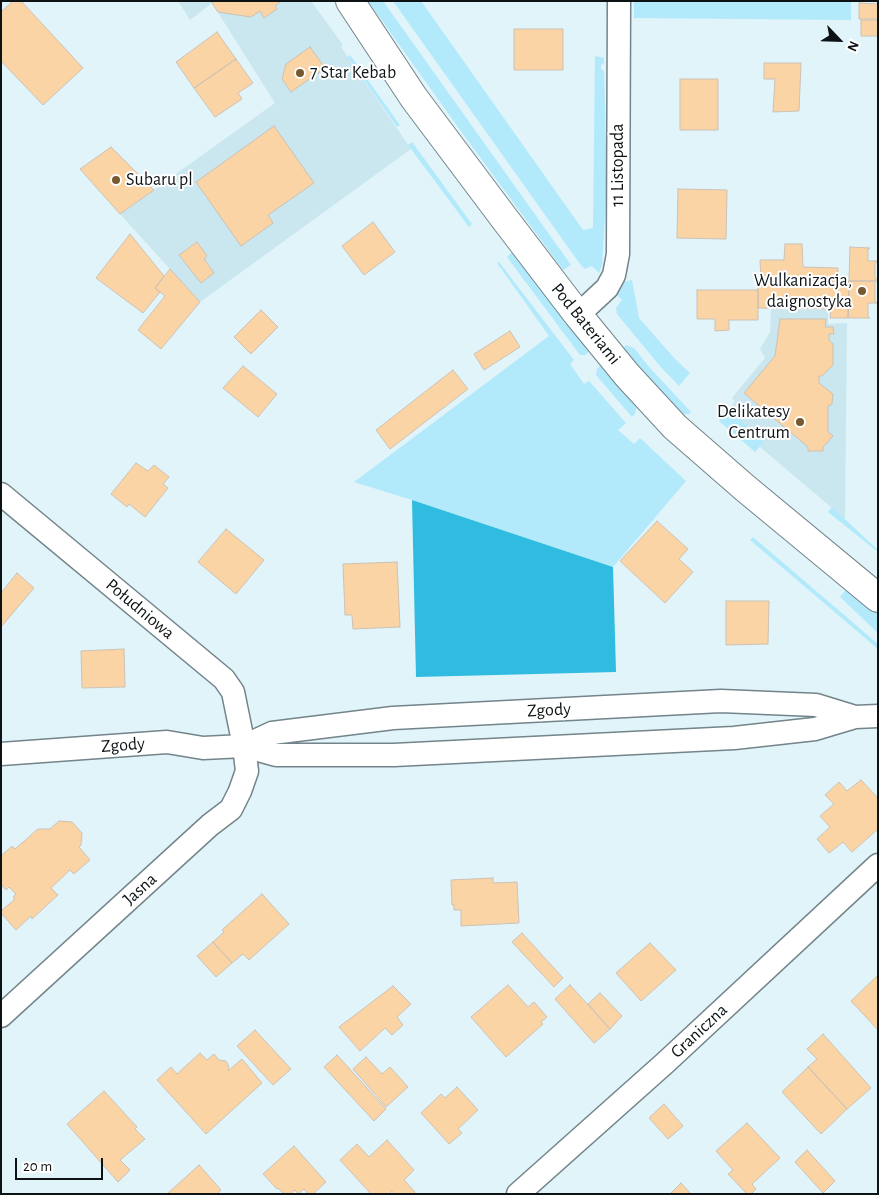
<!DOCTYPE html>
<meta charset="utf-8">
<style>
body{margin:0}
#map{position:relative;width:879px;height:1195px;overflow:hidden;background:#e0f4fa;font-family:"Alegreya Sans",sans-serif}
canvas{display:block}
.frame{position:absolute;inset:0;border:2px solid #0d1315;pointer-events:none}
.north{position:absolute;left:814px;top:15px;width:50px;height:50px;-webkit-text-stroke:4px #fff;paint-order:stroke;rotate:114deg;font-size:14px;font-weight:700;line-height:20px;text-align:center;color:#0d1315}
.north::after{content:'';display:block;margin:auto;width:18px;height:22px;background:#0d1315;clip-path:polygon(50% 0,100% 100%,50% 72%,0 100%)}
.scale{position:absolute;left:15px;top:1158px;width:88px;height:22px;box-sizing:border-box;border:2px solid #0d1315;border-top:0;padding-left:6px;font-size:15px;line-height:18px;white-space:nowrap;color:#0d1315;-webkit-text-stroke:4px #fff;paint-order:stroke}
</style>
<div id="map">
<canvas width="879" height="1195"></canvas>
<div class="frame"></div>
<div class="north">N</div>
<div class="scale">20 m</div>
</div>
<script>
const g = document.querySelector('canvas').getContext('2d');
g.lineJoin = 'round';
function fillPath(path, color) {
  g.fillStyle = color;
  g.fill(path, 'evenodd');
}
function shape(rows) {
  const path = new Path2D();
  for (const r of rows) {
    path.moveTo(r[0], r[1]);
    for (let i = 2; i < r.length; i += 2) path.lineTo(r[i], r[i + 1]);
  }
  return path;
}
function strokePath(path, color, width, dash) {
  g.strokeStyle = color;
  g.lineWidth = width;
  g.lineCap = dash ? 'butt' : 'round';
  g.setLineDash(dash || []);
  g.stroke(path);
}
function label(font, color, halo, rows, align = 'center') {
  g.font = font + ' "Alegreya Sans",sans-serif';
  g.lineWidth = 4;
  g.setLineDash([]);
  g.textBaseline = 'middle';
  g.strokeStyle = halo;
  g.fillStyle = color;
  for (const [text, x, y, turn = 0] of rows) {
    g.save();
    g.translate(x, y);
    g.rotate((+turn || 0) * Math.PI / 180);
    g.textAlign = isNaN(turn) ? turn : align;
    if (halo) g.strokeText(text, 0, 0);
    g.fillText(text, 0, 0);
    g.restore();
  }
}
fillPath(shape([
 [178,1,311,1,343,45,341,47,411,149,200,302,120,214,275,103,212,3,190,20],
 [771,309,828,310,828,324,847,323,845,519,760,447,763,442,729,409,735,401,732,398,765,358,760,349,770,332]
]), '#cae6ef');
fillPath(shape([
 [368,1,383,1,571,265,563,270,460,130],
 [393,1,421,1,583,230,593,228,595,56,604,58,604,63,601,65,601,69,604,71,607,181,602,265,599,273,592,266,585,269,580,264],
 [634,1,851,1,851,20,634,18],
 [350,55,400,125,397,127,348,57],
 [412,142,472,224,469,227,411,149,408,145],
 [511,253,518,253,590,351,585,355,580,355,507,257],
 [499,262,574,360,570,364,584,384,589,381,626,423,618,430,634,444,640,438,686,481,613,567,412,500,354,482,549,336,497,263],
 [632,280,639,318,675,359,690,373,679,386,659,365,617,314,616,308,622,300,615,293,623,282],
 [626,345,634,348,649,367,691,412,689,414,682,414,662,394,623,348],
 [601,365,637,405,635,414,632,417,596,375,597,369],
 [729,409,764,442,755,452,719,421],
 [832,507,878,550,878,552,828,512],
 [753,537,878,644,878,649,750,540],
 [847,588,878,614,878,633,840,597]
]), '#b2e9fb');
fillPath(shape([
 [412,500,613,567,616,672,416,677]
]), '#2fbce0');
const building = shape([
 [13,1,21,1,83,68,43,105,1,61,1,12,13,1],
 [214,1,280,1,280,2,275,6,277,9,264,18,260,11,251,17,218,12,212,3,214,1],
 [859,3,878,4,878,19,859,19,859,3],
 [861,20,878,20,878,36,861,36,861,20],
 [514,29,563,29,563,70,514,70,514,29],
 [217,32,236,59,194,88,176,62,217,32],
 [310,47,325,68,291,92,282,79,286,64,310,47],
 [236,59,253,83,238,93,242,99,215,117,194,88,236,59],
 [764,63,801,63,799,111,773,112,775,79,764,79,764,63],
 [680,79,718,79,718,130,680,130,680,79],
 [274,126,314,183,268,215,273,223,241,246,196,182,274,126],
 [111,147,154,190,120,214,80,169,111,147],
 [678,189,727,190,726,239,677,238,678,189],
 [373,222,395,252,364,275,342,246,373,222],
 [130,234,164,276,155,288,160,292,143,313,96,278,130,234],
 [197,242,207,256,204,259,214,273,201,283,179,255,197,242],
 [785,244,802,244,803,267,838,268,838,281,761,280,760,260,784,260,785,244],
 [850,247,870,248,868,249,868,261,878,261,875,263,875,279,878,279,878,281,849,281,850,247],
 [170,269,200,302,161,349,138,330,165,296,155,288,170,269],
 [758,280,849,281,848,318,830,318,831,309,758,308,758,280],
 [849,281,875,281,875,302,878,303,868,303,868,317,870,318,848,318,849,281],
 [697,290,758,290,758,320,729,320,729,330,715,331,715,319,697,319,697,290],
 [261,310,278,327,251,354,234,337,261,310],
 [780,319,826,319,825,327,833,327,834,334,829,334,829,340,833,344,833,365,822,376,819,376,819,383,833,394,832,404,828,406,828,432,833,436,823,447,823,451,808,451,808,447,744,393,775,356,780,319],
 [510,331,520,347,484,370,474,354,510,331],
 [243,366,277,394,258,417,223,388,243,366],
 [453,370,468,389,390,449,376,430,453,370],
 [136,463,148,471,154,465,169,477,163,484,168,488,145,517,129,504,127,507,111,494,136,463],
 [657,521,688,549,679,559,693,572,665,603,620,561,657,521],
 [226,529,264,560,236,594,198,562,226,529],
 [397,562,400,627,353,629,352,615,345,615,343,564,397,562],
 [17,573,34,588,1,627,1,593,17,573],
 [726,601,769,601,768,644,726,645,726,601],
 [124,649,125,687,82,688,81,651,124,649],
 [861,780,878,798,878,829,852,852,843,842,829,853,817,839,830,827,820,816,834,804,825,795,839,782,847,791,861,780],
 [59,821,72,822,82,833,81,845,79,847,90,860,74,874,70,870,51,888,58,895,32,919,31,916,16,930,1,913,1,911,15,899,13,897,16,894,9,887,6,890,1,884,1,856,12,846,15,849,38,829,50,829,59,821],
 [493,878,493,883,517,882,519,923,461,926,461,910,454,910,454,905,452,905,451,880,493,878],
 [262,894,289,924,249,960,243,954,232,963,213,942,224,932,222,930,262,894],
 [522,933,563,978,554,987,512,942,522,933],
 [213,942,232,963,216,977,197,956,213,942],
 [650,943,676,970,641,1001,616,973,650,943],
 [878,975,878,1030,851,1001,878,975],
 [508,985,528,1007,534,1002,547,1017,541,1022,543,1024,506,1057,471,1017,508,985],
 [570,985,610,1029,594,1043,555,999,570,985],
 [393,986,411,1004,397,1017,403,1025,392,1035,385,1028,360,1051,339,1027,393,986],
 [600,993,622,1016,610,1029,588,1004,600,993],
 [255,1030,291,1069,273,1085,237,1046,255,1030],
 [823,1034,871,1088,847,1109,808,1067,817,1059,807,1049,823,1034],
 [200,1053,207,1060,214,1054,219,1060,226,1061,229,1067,228,1071,242,1059,262,1083,206,1134,157,1080,171,1067,177,1074,200,1053],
 [337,1055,386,1109,374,1121,324,1067,337,1055],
 [366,1057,382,1074,390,1067,408,1087,386,1107,353,1069,366,1057],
 [808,1067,847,1109,821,1134,782,1092,808,1067],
 [457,1087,478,1110,458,1129,462,1133,449,1144,421,1113,441,1094,445,1098,457,1087],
 [104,1091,137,1127,135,1129,145,1139,120,1160,130,1170,118,1182,67,1124,104,1091],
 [664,1104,683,1126,668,1139,649,1118,664,1104],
 [747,1123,780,1158,752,1184,756,1189,751,1194,747,1194,728,1174,733,1170,716,1151,747,1123],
 [387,1140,414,1170,404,1180,415,1192,413,1194,394,1194,392,1191,389,1194,371,1194,340,1160,357,1144,369,1157,387,1140],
 [294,1146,326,1182,313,1194,308,1194,304,1189,298,1194,295,1190,290,1194,284,1194,278,1188,277,1189,263,1174,294,1146],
 [807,1150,835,1181,823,1193,795,1162,807,1150],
 [199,1165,221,1190,217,1194,167,1194,199,1165],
 [681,1183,691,1194,670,1194,681,1183]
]);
fillPath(building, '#fbd4a6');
strokePath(building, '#ccc1b4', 1);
const street = shape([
 [578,315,607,288,614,275,618,254,619,1],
 [1,494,224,679,233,692,244,746,247,771,240,791,231,809,210,825,1,1016],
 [244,746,272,733,393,718,721,701,816,705,855,717],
 [1,754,167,742,203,748,244,746,276,755,394,755,734,738,815,729,855,717,878,716],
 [518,1194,665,1063,878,865]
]);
const secondary = shape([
 [350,1,414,98,504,218,578,315,627,375,675,427,745,488,878,598]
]);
strokePath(street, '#73848a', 25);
strokePath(secondary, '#73848a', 30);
strokePath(street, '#fff', 22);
strokePath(secondary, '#fff', 28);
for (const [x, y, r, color] of [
 [300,73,5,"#78582e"],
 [116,180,5,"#78582e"],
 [862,291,5,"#78582e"],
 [800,422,5,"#78582e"]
]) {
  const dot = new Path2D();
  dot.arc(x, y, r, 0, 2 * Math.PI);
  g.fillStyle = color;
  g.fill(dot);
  strokePath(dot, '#fff', 2);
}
label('18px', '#0d1315', '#fff', [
 ["7 Star Kebab",310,73],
 ["Subaru pl",126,180],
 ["Wulkanizacja,",852,281,"right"],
 ["daignostyka",852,302,"right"],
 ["Delikatesy",790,412,"right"],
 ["Centrum",790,433,"right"]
], 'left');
label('18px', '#0d1315', '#fff', [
 ["11 Listopada",618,165,-90],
 ["Pod Bateriami",586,324,51],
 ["Południowa",140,609,40],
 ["Zgody",549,710,-3],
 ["Zgody",123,745,-4],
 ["Jasna",140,889,-42],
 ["Graniczna",699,1031,-43]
]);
</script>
